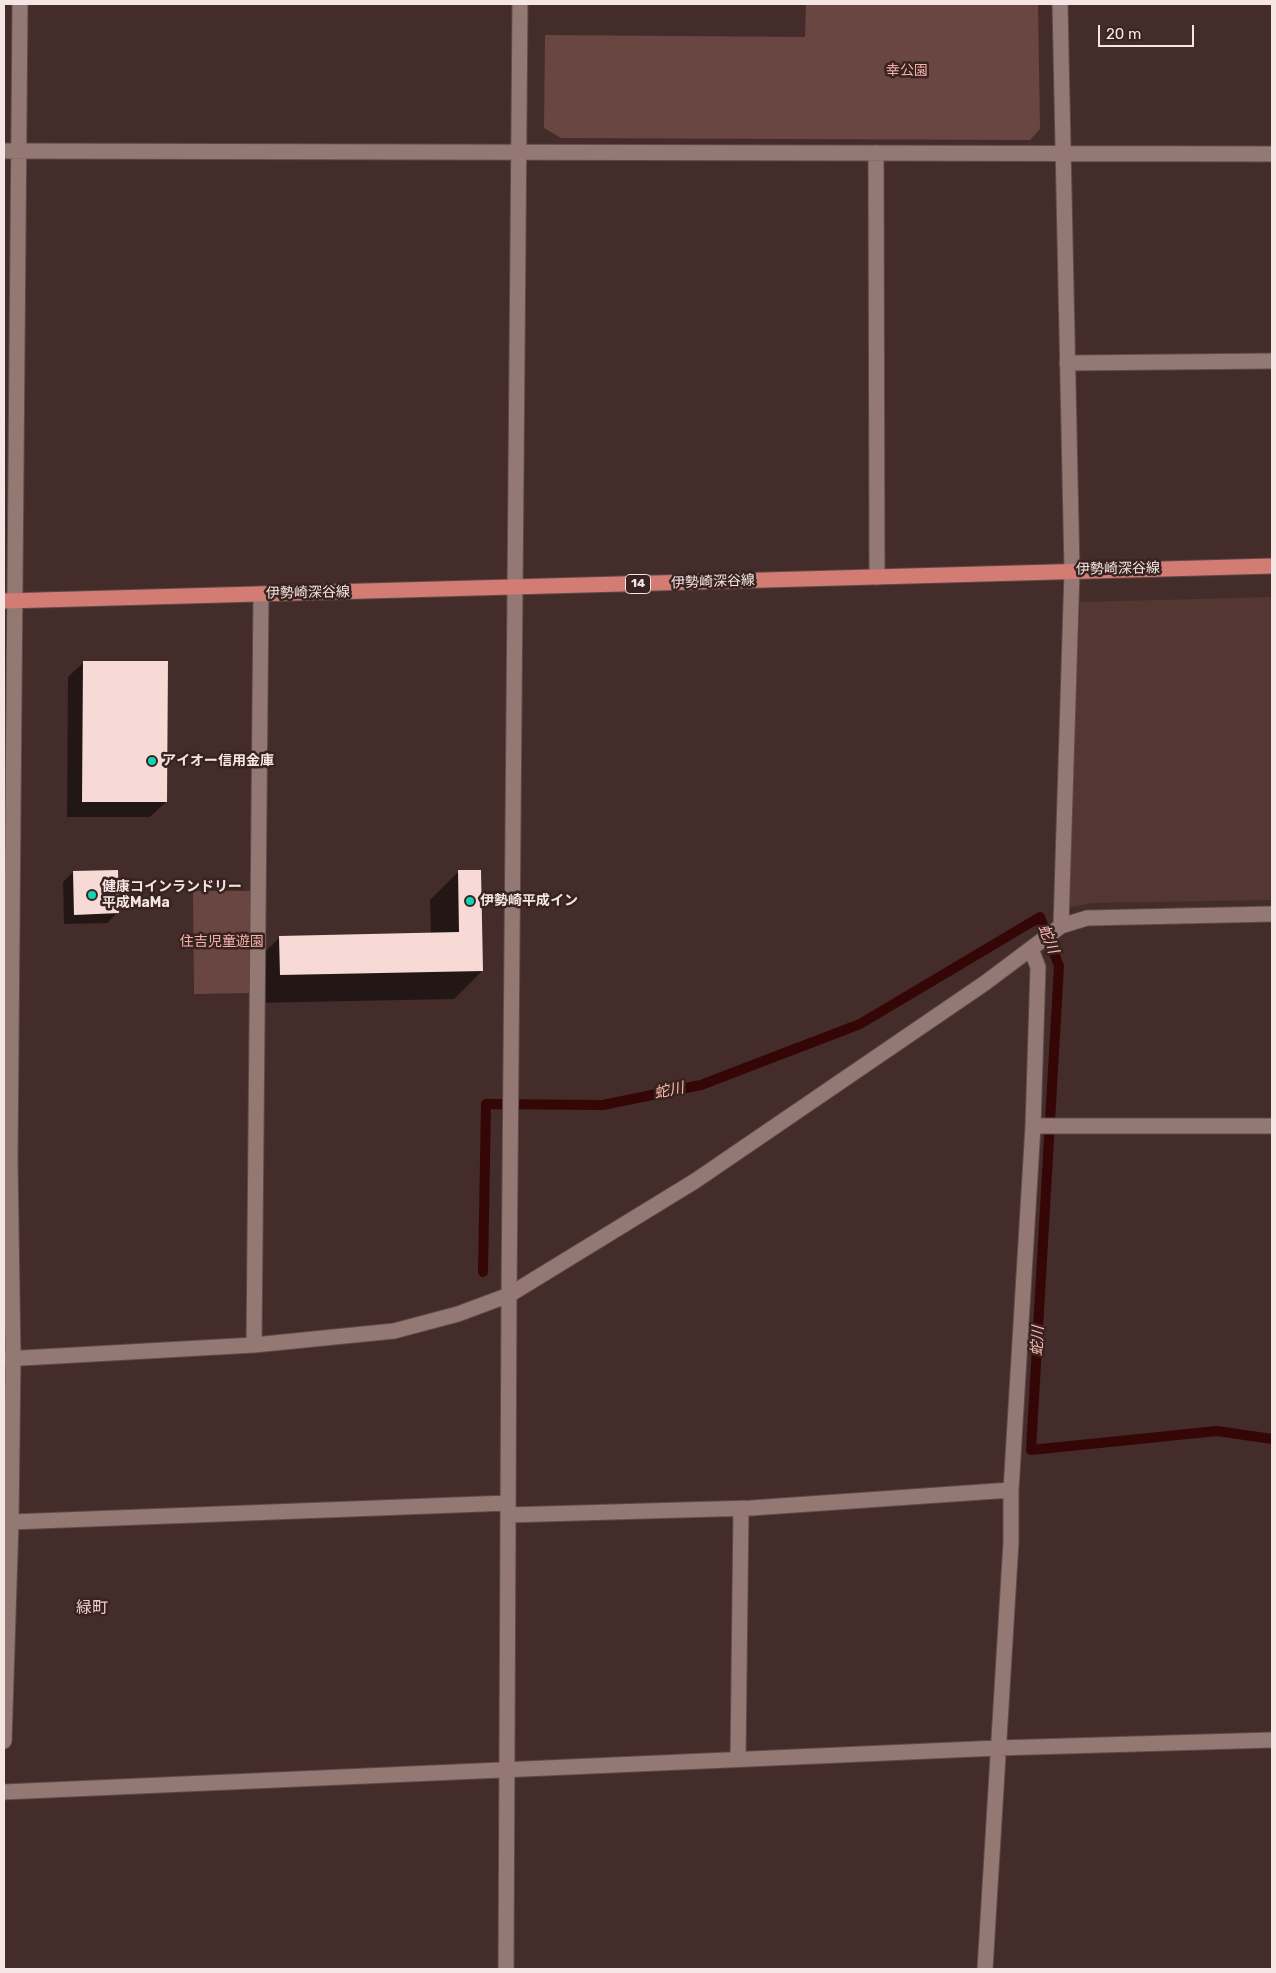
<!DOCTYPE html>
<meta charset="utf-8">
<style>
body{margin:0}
#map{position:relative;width:1276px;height:1973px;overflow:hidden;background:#432c2a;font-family:Rubik,sans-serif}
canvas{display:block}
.frame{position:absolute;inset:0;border:5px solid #f5e6e4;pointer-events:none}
.scale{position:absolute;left:1098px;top:25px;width:96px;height:22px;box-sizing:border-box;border:2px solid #f5e6e4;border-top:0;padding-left:6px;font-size:15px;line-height:18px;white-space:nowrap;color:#f5e6e4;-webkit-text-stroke:4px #382320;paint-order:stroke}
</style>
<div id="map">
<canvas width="1276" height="1973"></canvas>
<div class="frame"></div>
<div class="scale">20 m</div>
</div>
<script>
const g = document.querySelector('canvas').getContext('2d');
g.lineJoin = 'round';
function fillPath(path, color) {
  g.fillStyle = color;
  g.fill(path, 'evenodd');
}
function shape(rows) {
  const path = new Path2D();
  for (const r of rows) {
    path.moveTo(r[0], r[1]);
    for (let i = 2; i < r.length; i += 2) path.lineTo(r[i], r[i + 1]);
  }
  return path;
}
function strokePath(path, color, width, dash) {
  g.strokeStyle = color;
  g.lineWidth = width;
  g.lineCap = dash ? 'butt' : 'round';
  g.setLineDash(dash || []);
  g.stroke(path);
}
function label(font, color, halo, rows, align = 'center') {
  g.font = font + ' Rubik,"Noto Sans JP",sans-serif';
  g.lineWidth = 5;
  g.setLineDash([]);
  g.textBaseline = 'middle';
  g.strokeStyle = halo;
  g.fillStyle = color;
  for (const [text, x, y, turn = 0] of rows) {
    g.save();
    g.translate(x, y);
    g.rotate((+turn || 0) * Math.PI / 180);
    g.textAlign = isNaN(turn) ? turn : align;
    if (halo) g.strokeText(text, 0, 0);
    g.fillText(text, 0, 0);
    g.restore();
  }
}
fillPath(shape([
 [1272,597,1272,900,1092,903,1067,908,1080,602]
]), '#543633');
fillPath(shape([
 [806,4,1038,4,1040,129,1030,140,561,138,544,128,545,35,805,37],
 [193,891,250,891,251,993,194,994]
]), '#6a4642');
fillPath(shape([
 [84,662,166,802,150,817,67,817,68,677],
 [73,872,117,913,107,923,64,924,63,882],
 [458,872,482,971,454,999,252,1003,252,965,280,937,431,934,430,900]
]), '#0007');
strokePath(shape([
 [483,1272,486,1104,603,1105,701,1085,860,1024,1040,917,1059,966,1031,1450,1217,1431,1272,1439]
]), '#340706', 10);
fillPath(shape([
 [83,661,168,661,167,802,82,802],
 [118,870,119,913,74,915,73,871],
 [458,870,481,870,483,971,280,975,279,936,459,932]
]), '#f7d9d5');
const minor = shape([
 [1060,4,1072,571,1061,926],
 [4,151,1272,154],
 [876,153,877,577],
 [1067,363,1272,361],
 [1033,1126,1272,1126],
 [254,1345,261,594],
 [4,1359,254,1345,394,1331,458,1314,509,1295,695,1181,985,983,1061,926,1087,918,1272,914],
 [508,1515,751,1508,1011,1490],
 [11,1522,508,1503],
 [4,1741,11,1522,13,1358,10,1159,20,4],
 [738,1759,741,1509],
 [4,1792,998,1748,1272,1740],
 [506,1969,509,1295,520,4],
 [985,1969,1011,1542,1011,1490,1033,1126,1038,967,1031,949]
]);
const major = shape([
 [4,601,1272,566]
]);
strokePath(minor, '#5e4b49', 17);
strokePath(major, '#5e4b49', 17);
strokePath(minor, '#937874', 15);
strokePath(major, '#d37c74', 15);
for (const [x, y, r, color] of [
 [152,761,5,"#0dd5b5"],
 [92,895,5,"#0dd5b5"],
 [470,901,5,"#0dd5b5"]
]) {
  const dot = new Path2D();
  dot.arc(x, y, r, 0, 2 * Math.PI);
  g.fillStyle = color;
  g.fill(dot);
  strokePath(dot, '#382320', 2);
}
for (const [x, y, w] of [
 [638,584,25]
]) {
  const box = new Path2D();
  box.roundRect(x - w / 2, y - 9.5, w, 19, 4);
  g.fillStyle = '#382320';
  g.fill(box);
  strokePath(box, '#f5e6e4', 1);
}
label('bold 12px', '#f5e6e4', null, [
 ["14",638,584]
]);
label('14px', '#f7b2aa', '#382320', [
 ["幸公園",907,71],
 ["住吉児童遊園",222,942]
]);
label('14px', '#f5e6e4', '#382320', [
 ["伊勢崎深谷線",1118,569,-1],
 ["伊勢崎深谷線",713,582,-2],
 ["伊勢崎深谷線",308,593,-1]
]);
label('bold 14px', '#f5e6e4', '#382320', [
 ["アイオー信用金庫",162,761],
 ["健康コインランドリー",102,887],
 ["平成MaMa",102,903],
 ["伊勢崎平成イン",480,901]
], 'left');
label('italic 15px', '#fdb8b0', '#382320', [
 ["蛇川",1048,939,68],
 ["蛇川",669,1091,-12],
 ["蛇川",1038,1341,-87]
]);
label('16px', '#edcfcb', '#382320', [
 ["緑町",92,1608]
]);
</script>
